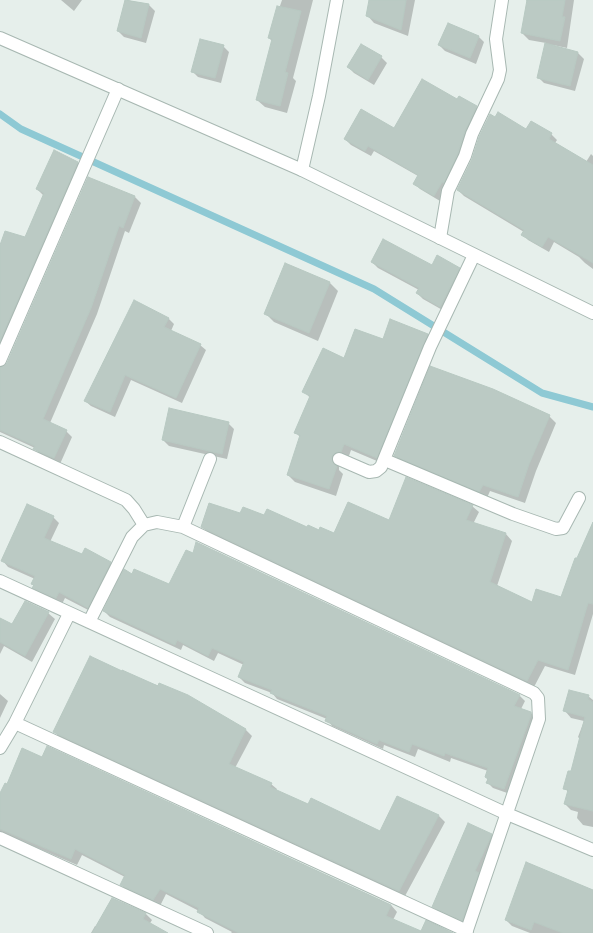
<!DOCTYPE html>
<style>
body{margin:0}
canvas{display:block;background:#e6efeb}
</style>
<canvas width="593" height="933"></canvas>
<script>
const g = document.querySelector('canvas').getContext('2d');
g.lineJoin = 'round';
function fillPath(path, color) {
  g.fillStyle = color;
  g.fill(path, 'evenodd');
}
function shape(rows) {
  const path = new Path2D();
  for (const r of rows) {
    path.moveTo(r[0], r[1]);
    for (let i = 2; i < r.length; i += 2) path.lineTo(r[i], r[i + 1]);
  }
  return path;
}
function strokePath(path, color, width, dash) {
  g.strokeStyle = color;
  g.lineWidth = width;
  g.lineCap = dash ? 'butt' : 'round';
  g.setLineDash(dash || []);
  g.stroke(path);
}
fillPath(shape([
 [61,0,82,0,74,11],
 [127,0,149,5,155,11,146,43,124,37,118,31],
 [282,0,316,0,313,0,293,78,296,81,287,113,265,107,257,100,272,41,269,38],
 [370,0,415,0,408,36,374,23,367,15],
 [526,0,574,0,567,48,553,45,553,47,578,53,584,59,575,91,544,83,538,77,546,43,529,40,522,33,528,2],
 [478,36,484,42,476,64,445,51,439,45],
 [223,46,229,52,221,83,198,77,192,71],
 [381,57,387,63,374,85,354,73,348,67],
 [457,101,476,107,482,113,440,201,420,189,414,183,418,176,374,151,371,156,351,145,345,139,394,130],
 [527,130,551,134,557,140,555,143,586,162,591,154,593,156,593,269,585,263,579,257,554,242,549,252,528,240,523,234,524,232,464,196,458,190],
 [78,163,84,169,0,361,0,249,26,238,44,196,37,189],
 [88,178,135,197,141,203,129,233,125,231,97,314,50,423,66,431,72,437,60,464,40,455,35,448,0,432,0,368,8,364],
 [372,262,459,269,465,275,446,312,423,299,417,293,419,290,378,268],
 [286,264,330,283,338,291,318,341,274,322,266,314],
 [168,318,174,324,171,331,200,345,206,350,182,403,131,380,115,417,91,406,85,401],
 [428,334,435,341,384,464,351,450,348,459,339,464,339,470,343,474,336,496,295,482,288,475,301,438,295,432,310,398,304,391,344,359,383,340],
 [549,416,556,423,536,471,525,503,490,491,487,498,402,462,395,455],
 [228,423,234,429,227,459,169,446,163,440],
 [472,506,479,512,473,524,506,534,512,541,497,586,533,603,561,598,593,522,593,614,575,675,545,666,534,687,209,533,202,527,241,514,264,517,335,534,389,521],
 [53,517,59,523,50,542,83,555,110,563,116,569,94,613,65,598,62,604,39,593,33,587,35,579,8,567,3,561],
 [133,575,519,695,525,701,521,709,531,713,537,719,510,794,493,788,487,782,488,771,451,758,450,762,418,749,415,757,384,745,383,749,332,726,327,719,277,699,272,693,245,683,239,677,244,665,218,653,214,661,183,645,181,650,110,617,104,611],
 [48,613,55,619,32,662,4,646,0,654,0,619,12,625],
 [122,673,188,696,246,730,252,736,235,768,271,784,277,789,276,791,309,805,381,832,397,797,439,816,445,822,405,896,60,738,55,732],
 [0,694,8,701,0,718],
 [588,696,593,700,593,827,583,825,577,818,578,812,571,810,565,804,568,792,565,788,572,772,580,739,578,737,584,721,571,718,565,711],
 [47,747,391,905,397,912,393,920,422,932,451,933,231,933,232,932,205,918,199,911,166,894,160,906,127,891,121,884,125,877,82,855,77,865,0,832,0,796,7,785,42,758],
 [491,834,497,840,468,926,439,912,433,906],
 [593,891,593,933,530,933,512,926,506,920],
 [113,899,146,914,152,920,149,925,151,933,91,933,95,926,97,927]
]), '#0003');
strokePath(shape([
 [0,114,21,129,374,289,542,393,593,407]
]), '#8ec9d4', 7);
const building = shape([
 [125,0,149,4,141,38,117,31,125,0],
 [369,0,406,0,401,30,366,16,369,0],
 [527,0,565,0,562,17,565,17,560,41,521,33,527,0],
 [277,6,301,11,285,72,288,73,280,106,256,100,272,39,268,38,277,6],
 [448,23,479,36,470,58,438,45,448,23],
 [200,39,224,45,215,78,191,72,200,39],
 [545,43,578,52,570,86,537,78,545,43],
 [361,44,382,56,368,80,347,67,361,44],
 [422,79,457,99,459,96,477,106,465,131,458,153,444,183,442,182,434,196,413,184,418,175,368,146,365,151,344,139,361,109,394,128,422,79],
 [498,112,526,129,531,121,552,133,549,139,593,165,593,263,548,237,542,247,521,235,524,230,457,190,472,159,479,137,490,114,495,117,498,112],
 [54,150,78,162,0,341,0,245,5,231,25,237,44,193,36,189,54,150],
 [88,177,135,196,123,228,119,226,91,308,43,419,67,430,54,458,33,449,35,446,0,430,0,367,7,363,88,177],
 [383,239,432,265,437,255,460,268,440,307,416,293,419,288,371,262,383,239],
 [285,263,330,282,309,333,264,314,285,263],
 [134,300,169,318,164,327,201,344,176,398,125,375,110,412,84,401,134,300],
 [390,319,428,334,377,458,344,444,341,452,335,453,332,456,333,463,337,466,329,489,287,475,300,435,294,433,310,396,302,392,323,348,344,358,355,329,383,339,390,319],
 [430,366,493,389,550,415,529,464,518,497,483,485,479,492,394,456,430,366],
 [169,408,229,422,222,454,162,440,169,408],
 [406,477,473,505,466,520,506,533,490,582,532,602,536,589,561,597,575,558,577,558,593,522,593,604,588,603,568,670,538,660,527,681,201,527,209,503,240,513,243,507,264,515,267,509,307,527,308,525,319,530,320,527,334,533,348,502,389,520,406,477],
 [27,504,54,516,44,538,82,554,85,548,111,562,88,608,59,592,56,598,32,588,34,585,31,584,35,576,1,561,27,504],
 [196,542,520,695,514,706,531,712,531,715,504,789,486,783,488,779,485,777,488,768,445,753,444,756,412,744,409,752,379,740,377,744,325,721,327,716,270,693,272,690,238,677,244,662,212,648,208,656,177,640,175,645,103,611,124,569,132,574,134,569,169,584,186,550,193,553,196,542],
 [25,601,49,612,25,656,0,642,0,618,12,624,25,601],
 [90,656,122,671,122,670,158,686,159,683,188,695,246,729,229,764,272,783,270,787,308,804,311,798,380,831,397,796,439,815,399,891,53,732,90,656],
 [569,690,589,695,588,699,593,702,593,811,564,804,568,790,563,789,568,771,571,771,585,717,563,711,569,690],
 [47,746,391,905,386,916,421,931,426,920,453,933,239,933,197,912,199,908,160,889,153,900,120,885,125,875,75,849,71,859,0,829,0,793,5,783,7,784,22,748,42,757,47,746],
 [468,823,492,834,475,871,479,873,462,921,432,907,468,823],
 [526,862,593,890,593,933,563,933,534,922,531,930,505,920,526,862],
 [112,898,146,913,143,919,168,933,92,933,112,898]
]);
fillPath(building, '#bbcac4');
strokePath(building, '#b8c9c2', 1);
const minor = shape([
 [302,170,319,96,337,0],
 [440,238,448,191,465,156,472,134,498,79,500,70,496,39,502,0],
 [0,360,118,89],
 [0,442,126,500,134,509,144,525],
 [339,459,369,472,376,471,381,467,430,347,474,255],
 [385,460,513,514,556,529,563,528,579,498],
 [183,527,210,459],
 [0,581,505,813,593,850],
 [89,622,132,537,144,525,157,522,183,527,534,693,538,698,539,719,466,933],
 [15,723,467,931],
 [0,748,15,723,69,614],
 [0,838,207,933]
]);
const tertiary = shape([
 [0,38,302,170,593,313]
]);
strokePath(minor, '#a8b8b2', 14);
strokePath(tertiary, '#a8b8b2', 14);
strokePath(minor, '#fff', 12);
strokePath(tertiary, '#fff', 12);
</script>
